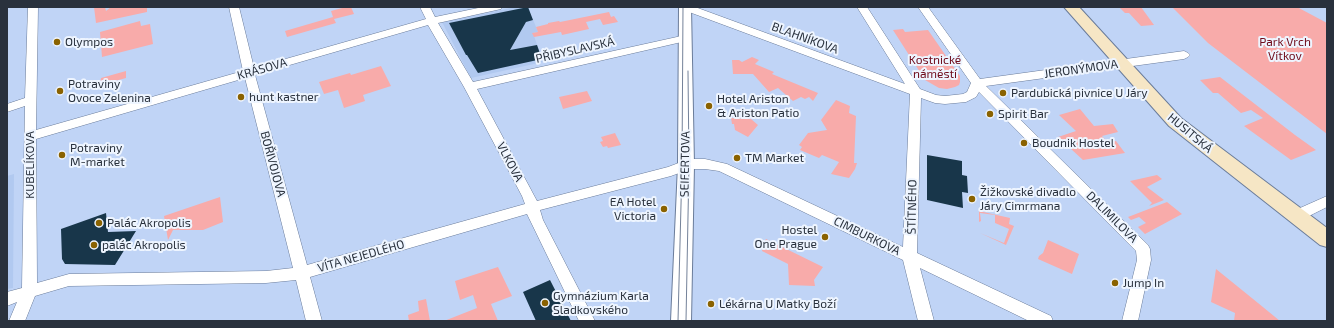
<!DOCTYPE html>
<meta charset="utf-8">
<style>
body{margin:0}
#map{position:relative;width:1334px;height:328px;overflow:hidden;background:#c0d4f6;font-family:"Exo 2",sans-serif}
canvas{display:block}
.frame{position:absolute;inset:0;border:8px solid #29313d;pointer-events:none}
</style>
<div id="map">
<canvas width="1334" height="328"></canvas>
<div class="frame"></div>
</div>
<script>
const g = document.querySelector('canvas').getContext('2d');
g.lineJoin = 'round';
function fillPath(path, color) {
  g.fillStyle = color;
  g.fill(path, 'evenodd');
}
function shape(rows) {
  const path = new Path2D();
  for (const r of rows) {
    path.moveTo(r[0], r[1]);
    for (let i = 2; i < r.length; i += 2) path.lineTo(r[i], r[i + 1]);
  }
  return path;
}
function strokePath(path, color, width, dash) {
  g.strokeStyle = color;
  g.lineWidth = width;
  g.lineCap = dash ? 'butt' : 'round';
  g.setLineDash(dash || []);
  g.stroke(path);
}
function label(font, color, halo, rows, align = 'center') {
  g.font = font + ' "Exo 2",sans-serif';
  g.lineWidth = 4;
  g.setLineDash([]);
  g.textBaseline = 'middle';
  g.strokeStyle = halo;
  g.fillStyle = color;
  for (const [text, x, y, turn = 0] of rows) {
    g.save();
    g.translate(x, y);
    g.rotate((+turn || 0) * Math.PI / 180);
    g.textAlign = isNaN(turn) ? turn : align;
    if (halo) g.strokeText(text, 0, 0);
    g.fillText(text, 0, 0);
    g.restore();
  }
}
fillPath(shape([
 [516,7,528,7,538,32,533,33,543,62,471,78,442,22],
 [14,174,13,288,7,289,7,176]
]), '#b1c9f0');
fillPath(shape([
 [94,7,105,7,106,11,111,7,147,7,147,12,96,23],
 [346,7,351,7,354,14,334,19,336,23,287,37,285,31,333,17,331,11],
 [1119,7,1141,7,1154,25,1141,26,1129,13,1125,13],
 [1172,7,1297,7,1327,23,1327,134,1208,43],
 [609,12,611,17,614,16,618,22,603,25,600,19,586,22,589,29,562,35,561,32,534,37,532,33,538,32,536,27,548,24,548,23,559,21,560,22],
 [140,21,141,26,150,24,153,44,102,57,100,32],
 [903,29,905,32,928,30,960,76,960,82,959,85,955,87,947,89,939,88,925,80,893,30],
 [752,57,759,60,755,64,774,72,772,74,818,93,813,101,809,97,805,99,801,97,793,101,778,88,769,92,753,74,733,74,732,60,739,60,742,62],
 [381,66,391,86,363,95,365,101,344,108,338,90,324,94,319,82,350,73,351,75],
 [126,71,126,78,100,85,101,78],
 [1220,77,1295,135,1316,150,1291,160,1244,126,1263,118,1251,110,1241,113,1218,93,1213,93,1200,80],
 [587,91,592,101,563,109,559,97],
 [836,100,850,106,849,113,856,116,854,163,857,163,855,169,849,178,831,174,839,162,822,155,819,158,800,150,802,147,799,145,808,133,827,130,821,120],
 [1080,109,1094,126,1113,124,1118,132,1102,136,1107,142,1116,141,1125,153,1083,160,1058,137,1076,131,1059,115],
 [731,118,751,119,758,125,748,137,735,130,734,124,732,124],
 [615,133,621,145,608,148,607,146,603,147,600,142,603,141,601,137],
 [1157,175,1162,179,1147,187,1164,200,1149,206,1152,203,1130,181],
 [220,197,223,222,203,230,173,230,168,240,164,216],
 [1167,202,1182,214,1145,234,1138,227,1146,223,1139,217,1131,220,1128,217],
 [979,211,1010,218,1009,224,1014,226,1006,245,980,233,1004,243,1009,229,995,223,995,215,980,213,981,221,979,222],
 [766,239,823,267,814,280,815,286,789,285,788,264,762,251,763,244],
 [1048,240,1079,254,1072,274,1038,259,1039,256,1043,253],
 [498,267,512,296,491,304,498,321,444,321,477,308,473,295,460,300,455,281],
 [1216,269,1258,303,1280,321,1234,321,1235,313,1211,302],
 [426,299,430,321,409,321,408,315,419,311,418,301]
]), '#f8abaa');
fillPath(shape([
 [528,7,533,20,526,22,510,50,537,45,542,59,478,73,467,55,466,55,449,23],
 [927,155,962,161,962,175,967,176,968,193,962,192,963,208,927,200],
 [106,213,108,232,136,231,115,265,65,264,62,259,61,229],
 [550,280,571,321,536,321,523,292]
]), '#18364a');
const minor = shape([
 [28,7,38,7,36,130,243,71,229,7,239,7,254,68,426,19,420,7,430,7,435,17,483,7,502,7,501,9,438,23,473,82,686,35,690,36,691,38,690,40,686,41,477,89,537,201,668,167,689,159,705,159,727,164,903,247,910,94,681,9,680,7,695,7,905,84,857,7,867,7,920,89,936,95,945,96,963,94,967,92,971,83,918,7,928,7,980,79,1184,51,1188,53,1190,55,1188,57,1184,59,986,86,1148,245,1150,249,1151,260,1138,321,1122,321,1137,260,1136,251,979,92,976,97,966,102,945,104,935,103,921,98,917,253,1051,316,1053,321,1029,321,920,268,934,321,918,321,903,260,719,171,705,169,690,169,671,176,540,210,543,220,595,321,579,321,527,214,310,277,322,321,306,321,296,280,266,283,69,286,35,296,25,321,9,321,17,302,7,306,7,292,22,288,25,106,7,112,7,104,25,98,28,7],
 [428,25,464,87,522,196,525,204,307,265,255,75,428,25],
 [245,78,293,268,266,271,69,274,37,283,36,139,245,78],
 [1327,196,1327,207,1301,220,1296,221,1291,220,1289,216,1291,212,1327,196]
]);
const tertiary = shape([
 [679,7,691,7,694,165,691,321,671,321,678,165,679,7]
]);
const secondary = shape([
 [1064,7,1079,7,1181,118,1327,228,1327,247,1320,245,1169,126,1064,7]
]);
strokePath(minor, '#6a7c9a', 1);
strokePath(tertiary, '#6a7c9a', 2);
strokePath(secondary, '#6a7c9a', 2);
fillPath(minor, '#fff');
fillPath(tertiary, '#fff');
fillPath(secondary, '#f6e6c5');
strokePath(shape([
 [678,321,682,166,683,7],
 [686,321,689,164,688,71]
]), '#748299', 1);
for (const [x, y, r, color] of [
 [57,42,4,"#8a6200"],
 [60,91,4,"#8a6200"],
 [1003,93,4,"#8a6200"],
 [241,97,4,"#8a6200"],
 [709,106,4,"#8a6200"],
 [990,114,4,"#8a6200"],
 [1024,143,4,"#8a6200"],
 [62,155,4,"#8a6200"],
 [737,158,4,"#8a6200"],
 [972,199,4,"#8a6200"],
 [664,209,4,"#8a6200"],
 [99,223,4,"#8a6200"],
 [825,237,4,"#8a6200"],
 [94,245,4,"#8a6200"],
 [1115,283,4,"#8a6200"],
 [545,303,4,"#8a6200"],
 [711,304,4,"#8a6200"]
]) {
  const dot = new Path2D();
  dot.arc(x, y, r, 0, 2 * Math.PI);
  g.fillStyle = color;
  g.fill(dot);
  strokePath(dot, '#eef5ff', 1.5);
}
label('12px', '#29313d', '#eef5ff', [
 ["BLAHNÍKOVA",805,38,20],
 ["PŘIBYSLAVSKÁ",575,50,-13],
 ["KRÁSOVA",262,69,-16],
 ["JERONÝMOVA",1081,69,-8],
 ["HUSITSKÁ",1190,133,40],
 ["VLKOVA",510,162,62],
 ["BOŘIVOJOVA",273,164,75],
 ["SEIFERTOVA",685,164,-89],
 ["KUBELÍKOVA",30,165,-90],
 ["ŠTÍTNÉHO",912,207,-89],
 ["DALIMILOVA",1112,217,45],
 ["CIMBURKOVA",867,236,26],
 ["VÍTA NEJEDLÉHO",361,256,-16]
]);
label('12px', '#29313d', '#eef5ff', [
 ["Olympos",65,42],
 ["Potraviny",68,84],
 ["Ovoce Zelenina",68,98],
 ["Pardubická pivnice U Járy",1011,93],
 ["hunt kastner",249,97],
 ["Hotel Ariston",717,99],
 ["& Ariston Patio",717,113],
 ["Spirit Bar",998,114],
 ["Boudnik Hostel",1032,143],
 ["Potraviny",70,148],
 ["M-market",70,162],
 ["TM Market",745,158],
 ["Žižkovské divadlo",980,192],
 ["Járy Cimrmana",980,206],
 ["EA Hotel",656,202,"right"],
 ["Victoria",656,216,"right"],
 ["Palác Akropolis",107,223],
 ["Hostel",817,230,"right"],
 ["One Prague",817,244,"right"],
 ["palác Akropolis",102,245],
 ["Jump In",1123,283],
 ["Gymnázium Karla",553,296],
 ["Sladkovského",553,310],
 ["Lékárna U Matky Boží",719,304]
], 'left');
label('12px', '#6f0b1b', '#eef5ff', [
 ["Park Vrch",1285,42],
 ["Vítkov",1285,56],
 ["Kostnické",935,60],
 ["náměstí",935,74]
]);
</script>
